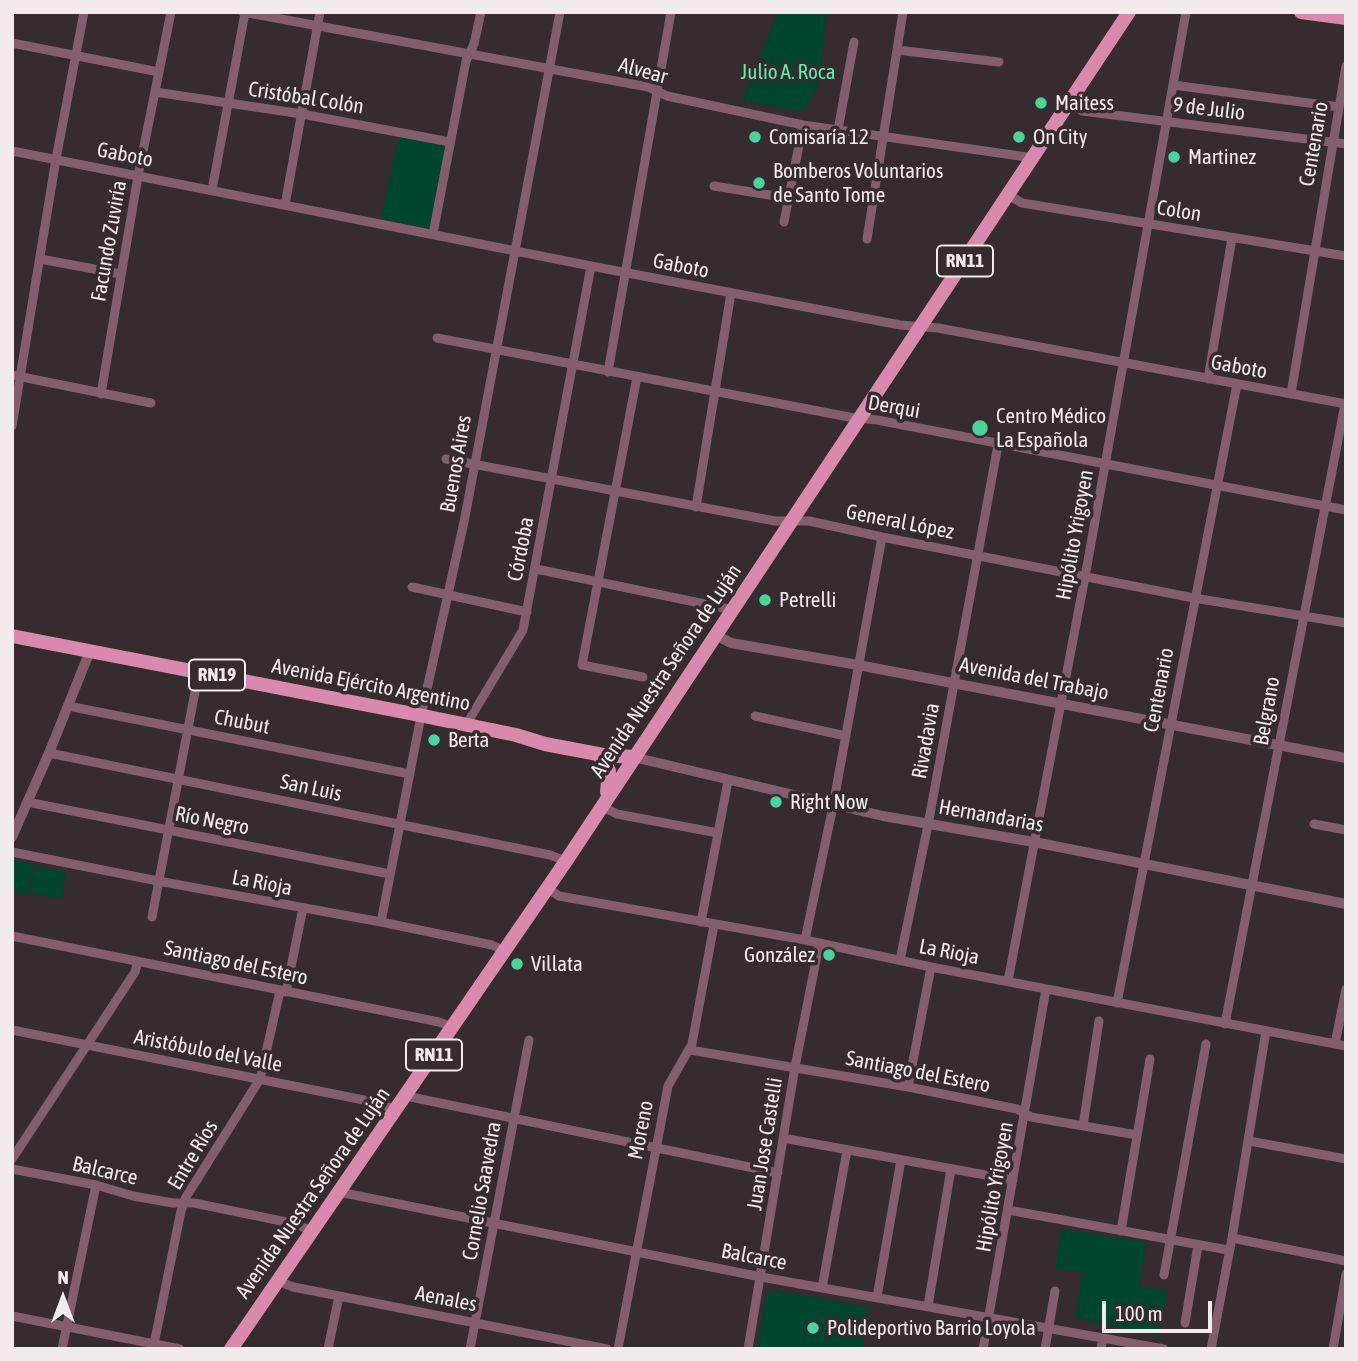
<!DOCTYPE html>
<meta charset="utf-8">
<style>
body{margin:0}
#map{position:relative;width:1358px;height:1361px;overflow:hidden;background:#362c30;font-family:"Asap Condensed",sans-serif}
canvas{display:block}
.frame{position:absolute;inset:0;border:14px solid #f2ebed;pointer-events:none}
.north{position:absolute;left:28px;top:1263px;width:70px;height:70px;-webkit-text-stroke:5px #362c30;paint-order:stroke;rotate:0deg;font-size:19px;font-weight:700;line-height:28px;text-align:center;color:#f2ebed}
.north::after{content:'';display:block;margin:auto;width:24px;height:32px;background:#f2ebed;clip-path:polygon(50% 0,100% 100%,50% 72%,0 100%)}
.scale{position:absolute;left:1102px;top:1301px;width:110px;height:32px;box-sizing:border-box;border:4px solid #f2ebed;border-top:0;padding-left:9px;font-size:21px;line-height:24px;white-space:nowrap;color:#f2ebed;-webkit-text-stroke:5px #362c30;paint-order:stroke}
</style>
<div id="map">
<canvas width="1358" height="1361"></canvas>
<div class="frame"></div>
<div class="north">N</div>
<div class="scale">100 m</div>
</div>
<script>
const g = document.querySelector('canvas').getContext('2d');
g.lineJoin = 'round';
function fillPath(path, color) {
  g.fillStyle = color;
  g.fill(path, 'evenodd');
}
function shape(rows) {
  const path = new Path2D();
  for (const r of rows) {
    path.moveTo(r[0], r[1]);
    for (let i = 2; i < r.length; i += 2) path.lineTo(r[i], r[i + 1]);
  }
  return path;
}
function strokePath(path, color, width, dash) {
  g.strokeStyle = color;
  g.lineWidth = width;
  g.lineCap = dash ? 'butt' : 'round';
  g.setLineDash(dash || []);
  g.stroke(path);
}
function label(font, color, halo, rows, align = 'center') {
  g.font = font + ' "Asap Condensed",sans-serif';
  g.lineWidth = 7;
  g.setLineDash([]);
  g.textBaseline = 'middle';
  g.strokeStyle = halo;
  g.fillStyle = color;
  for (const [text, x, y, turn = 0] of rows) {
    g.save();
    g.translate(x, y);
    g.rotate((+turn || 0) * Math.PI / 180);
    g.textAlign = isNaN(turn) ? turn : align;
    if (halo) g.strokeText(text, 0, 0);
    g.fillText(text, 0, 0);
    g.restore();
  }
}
fillPath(shape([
 [778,12,827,12,819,84,803,112,742,101],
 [399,137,446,146,431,229,381,218],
 [12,860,33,864,27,895,12,891],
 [34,866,66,872,61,899,29,893],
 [1062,1229,1147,1242,1139,1286,1167,1291,1159,1336,1075,1318,1083,1273,1055,1268],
 [774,1290,869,1307,862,1349,757,1349,766,1296]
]), '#00452d');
strokePath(shape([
 [243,12,648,87,667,96,803,125,1034,158],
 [12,43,159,72],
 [897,50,999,62],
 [1173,85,1339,107],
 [155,92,302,114,450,142],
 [1070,103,1082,111,1346,144],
 [838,130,854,42],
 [12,151,591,266,900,325,938,328,1346,404],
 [714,186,788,198],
 [212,190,245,13],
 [1008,195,1022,203,1346,256],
 [285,205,320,12],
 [784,222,803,125],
 [433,234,466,61,474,44,481,12],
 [867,239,903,12],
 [40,259,121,274],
 [437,338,849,417,877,420,1346,510],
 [608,372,671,12],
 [12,375,151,403],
 [637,377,582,665,643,677],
 [1208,379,1232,238],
 [101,394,138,176,171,12],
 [1291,394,1346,66],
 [12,426,56,159,84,12],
 [446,459,775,521,809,521,882,537,1194,598,1346,623],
 [696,507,731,293],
 [536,569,734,610],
 [412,587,527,612],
 [68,706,410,774],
 [755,716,846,736],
 [466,725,523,630,591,266],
 [49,753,550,855,566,861],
 [27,802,390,874],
 [601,806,617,814,718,833],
 [1314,824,1346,830],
 [12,852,158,881,381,922,492,945,505,951],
 [547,888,559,896,805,940,931,967,1346,1046],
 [152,917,199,671],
 [381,922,421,716,464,522,560,12],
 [701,922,728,781],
 [12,936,439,1022,453,1027],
 [805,940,833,806,882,537],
 [900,960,928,825,998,445],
 [1008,981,1085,577,1186,12],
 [286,992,303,908],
 [1117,1003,1237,384],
 [1225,1024,1345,404],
 [12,1030,384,1104,395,1112],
 [1335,1044,1346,989],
 [690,1050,908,1087,1017,1109,1031,1117,1137,1135],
 [908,1087,931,967],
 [406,1096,778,1173],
 [1083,1126,1099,1021],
 [783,1138,1013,1180],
 [1249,1141,1346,1159],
 [12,1159,135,972,138,961],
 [12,1169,96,1185,133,1196,173,1203,194,1203,296,1224,311,1231],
 [339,1192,761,1277,1164,1349],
 [1008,1210,1228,1250],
 [1121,1231,1150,1059],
 [1232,1238,1346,1261],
 [1164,1275,1206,1044],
 [278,1281,293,1287,339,1296,607,1349],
 [822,1288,847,1150],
 [877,1297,901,1160],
 [928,1306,951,1169],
 [12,1316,180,1349],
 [1185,1323,1198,1245],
 [154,1344,181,1211,186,1197,260,1079,280,991],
 [62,1349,96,1185],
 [328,1349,339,1296],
 [470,1349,529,1040],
 [618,1349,668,1086,692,1044,714,925],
 [748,1349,795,1067,819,945],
 [983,1349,1046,989],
 [1045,1349,1055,1291],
 [1101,1349,1103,1338],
 [1211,1349,1232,1238,1266,1031],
 [1333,1349,1346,1274]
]), '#855e6e', 9);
strokePath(shape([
 [716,635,731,643,858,665,1346,758],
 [633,757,883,816,1034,842,1346,904],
 [12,837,49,753,90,651]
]), '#855e6e', 10);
strokePath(shape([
 [1301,12,1346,18],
 [12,636,414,714,516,735,545,744,603,755,633,757],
 [596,754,603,758,609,771,607,792],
 [231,1349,566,861,1129,12]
]), '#d889ad', 14);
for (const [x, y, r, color] of [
 [1041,103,7,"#4cd39a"],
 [755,137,7,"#4cd39a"],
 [1019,137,7,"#4cd39a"],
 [1174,157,7,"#4cd39a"],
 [759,183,7,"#4cd39a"],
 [980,428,9,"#4cd39a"],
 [765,600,7,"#4cd39a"],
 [434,740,7,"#4cd39a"],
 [776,802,7,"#4cd39a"],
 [829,955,7,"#4cd39a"],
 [517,964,7,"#4cd39a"],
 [813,1328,7,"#4cd39a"]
]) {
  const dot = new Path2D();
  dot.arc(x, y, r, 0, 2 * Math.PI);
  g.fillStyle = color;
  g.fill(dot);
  strokePath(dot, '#362c30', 2.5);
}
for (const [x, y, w] of [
 [965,261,56],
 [217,675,56],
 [434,1055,56]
]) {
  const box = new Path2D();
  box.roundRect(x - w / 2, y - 15.5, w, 31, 5);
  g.fillStyle = '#362c30';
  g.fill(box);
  strokePath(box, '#f2ebed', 2);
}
label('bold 19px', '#f2ebed', null, [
 ["RN11",965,261],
 ["RN19",217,675],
 ["RN11",434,1055]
]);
label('21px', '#f2ebed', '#362c30', [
 ["Alvear",643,71,15],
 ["Cristóbal Colón",306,98,9],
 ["9 de Julio",1209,109,7],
 ["Centenario",1314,144,-80],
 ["Gaboto",125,155,11],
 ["Colon",1179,211,9],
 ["Facundo Zuviría",109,241,-80],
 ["Gaboto",681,266,11],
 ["Gaboto",1239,367,10],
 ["Derqui",894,407,10],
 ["Buenos Aires",456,464,-80],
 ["General López",900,522,11],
 ["Hipólito Yrigoyen",1075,535,-80],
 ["Córdoba",521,549,-79],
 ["Avenida Nuestra Señora de Luján",666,671,-56],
 ["Avenida del Trabajo",1034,679,11],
 ["Avenida Ejército Argentino",371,685,11],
 ["Centenario",1159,690,-79],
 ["Belgrano",1267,711,-80],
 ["Chubut",242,722,11],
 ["Rivadavia",926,741,-80],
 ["San Luis",311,788,12],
 ["Hernandarias",991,816,10],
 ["Río Negro",212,821,11],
 ["La Rioja",262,883,11],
 ["La Rioja",949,952,11],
 ["Santiago del Estero",236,963,12],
 ["Aristóbulo del Valle",208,1051,11],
 ["Santiago del Estero",918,1072,11],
 ["Moreno",641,1130,-79],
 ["Juan Jose Castelli",765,1144,-81],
 ["Entre Ríos",193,1155,-59],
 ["Balcarce",105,1171,13],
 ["Hipólito Yrigoyen",995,1187,-80],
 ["Cornelio Saavedra",482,1191,-80],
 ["Avenida Nuestra Señora de Luján",313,1193,-55],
 ["Balcarce",754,1257,11],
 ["Aenales",446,1299,11]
]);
label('21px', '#5defb0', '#362c30', [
 ["Julio A. Roca",788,72]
]);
label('21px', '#f2ebed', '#362c30', [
 ["Maitess",1055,103],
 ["Comisaría 12",769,137],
 ["On City",1033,137],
 ["Martinez",1188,157],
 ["Bomberos Voluntarios",773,171],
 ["de Santo Tome",773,195],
 ["Centro Médico",996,416],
 ["La Española",996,440],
 ["Petrelli",779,600],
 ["Berta",448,740],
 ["Right Now",790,802],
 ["González",815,955,"right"],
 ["Villata",531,964],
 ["Polideportivo Barrio Loyola",827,1328]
], 'left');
</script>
